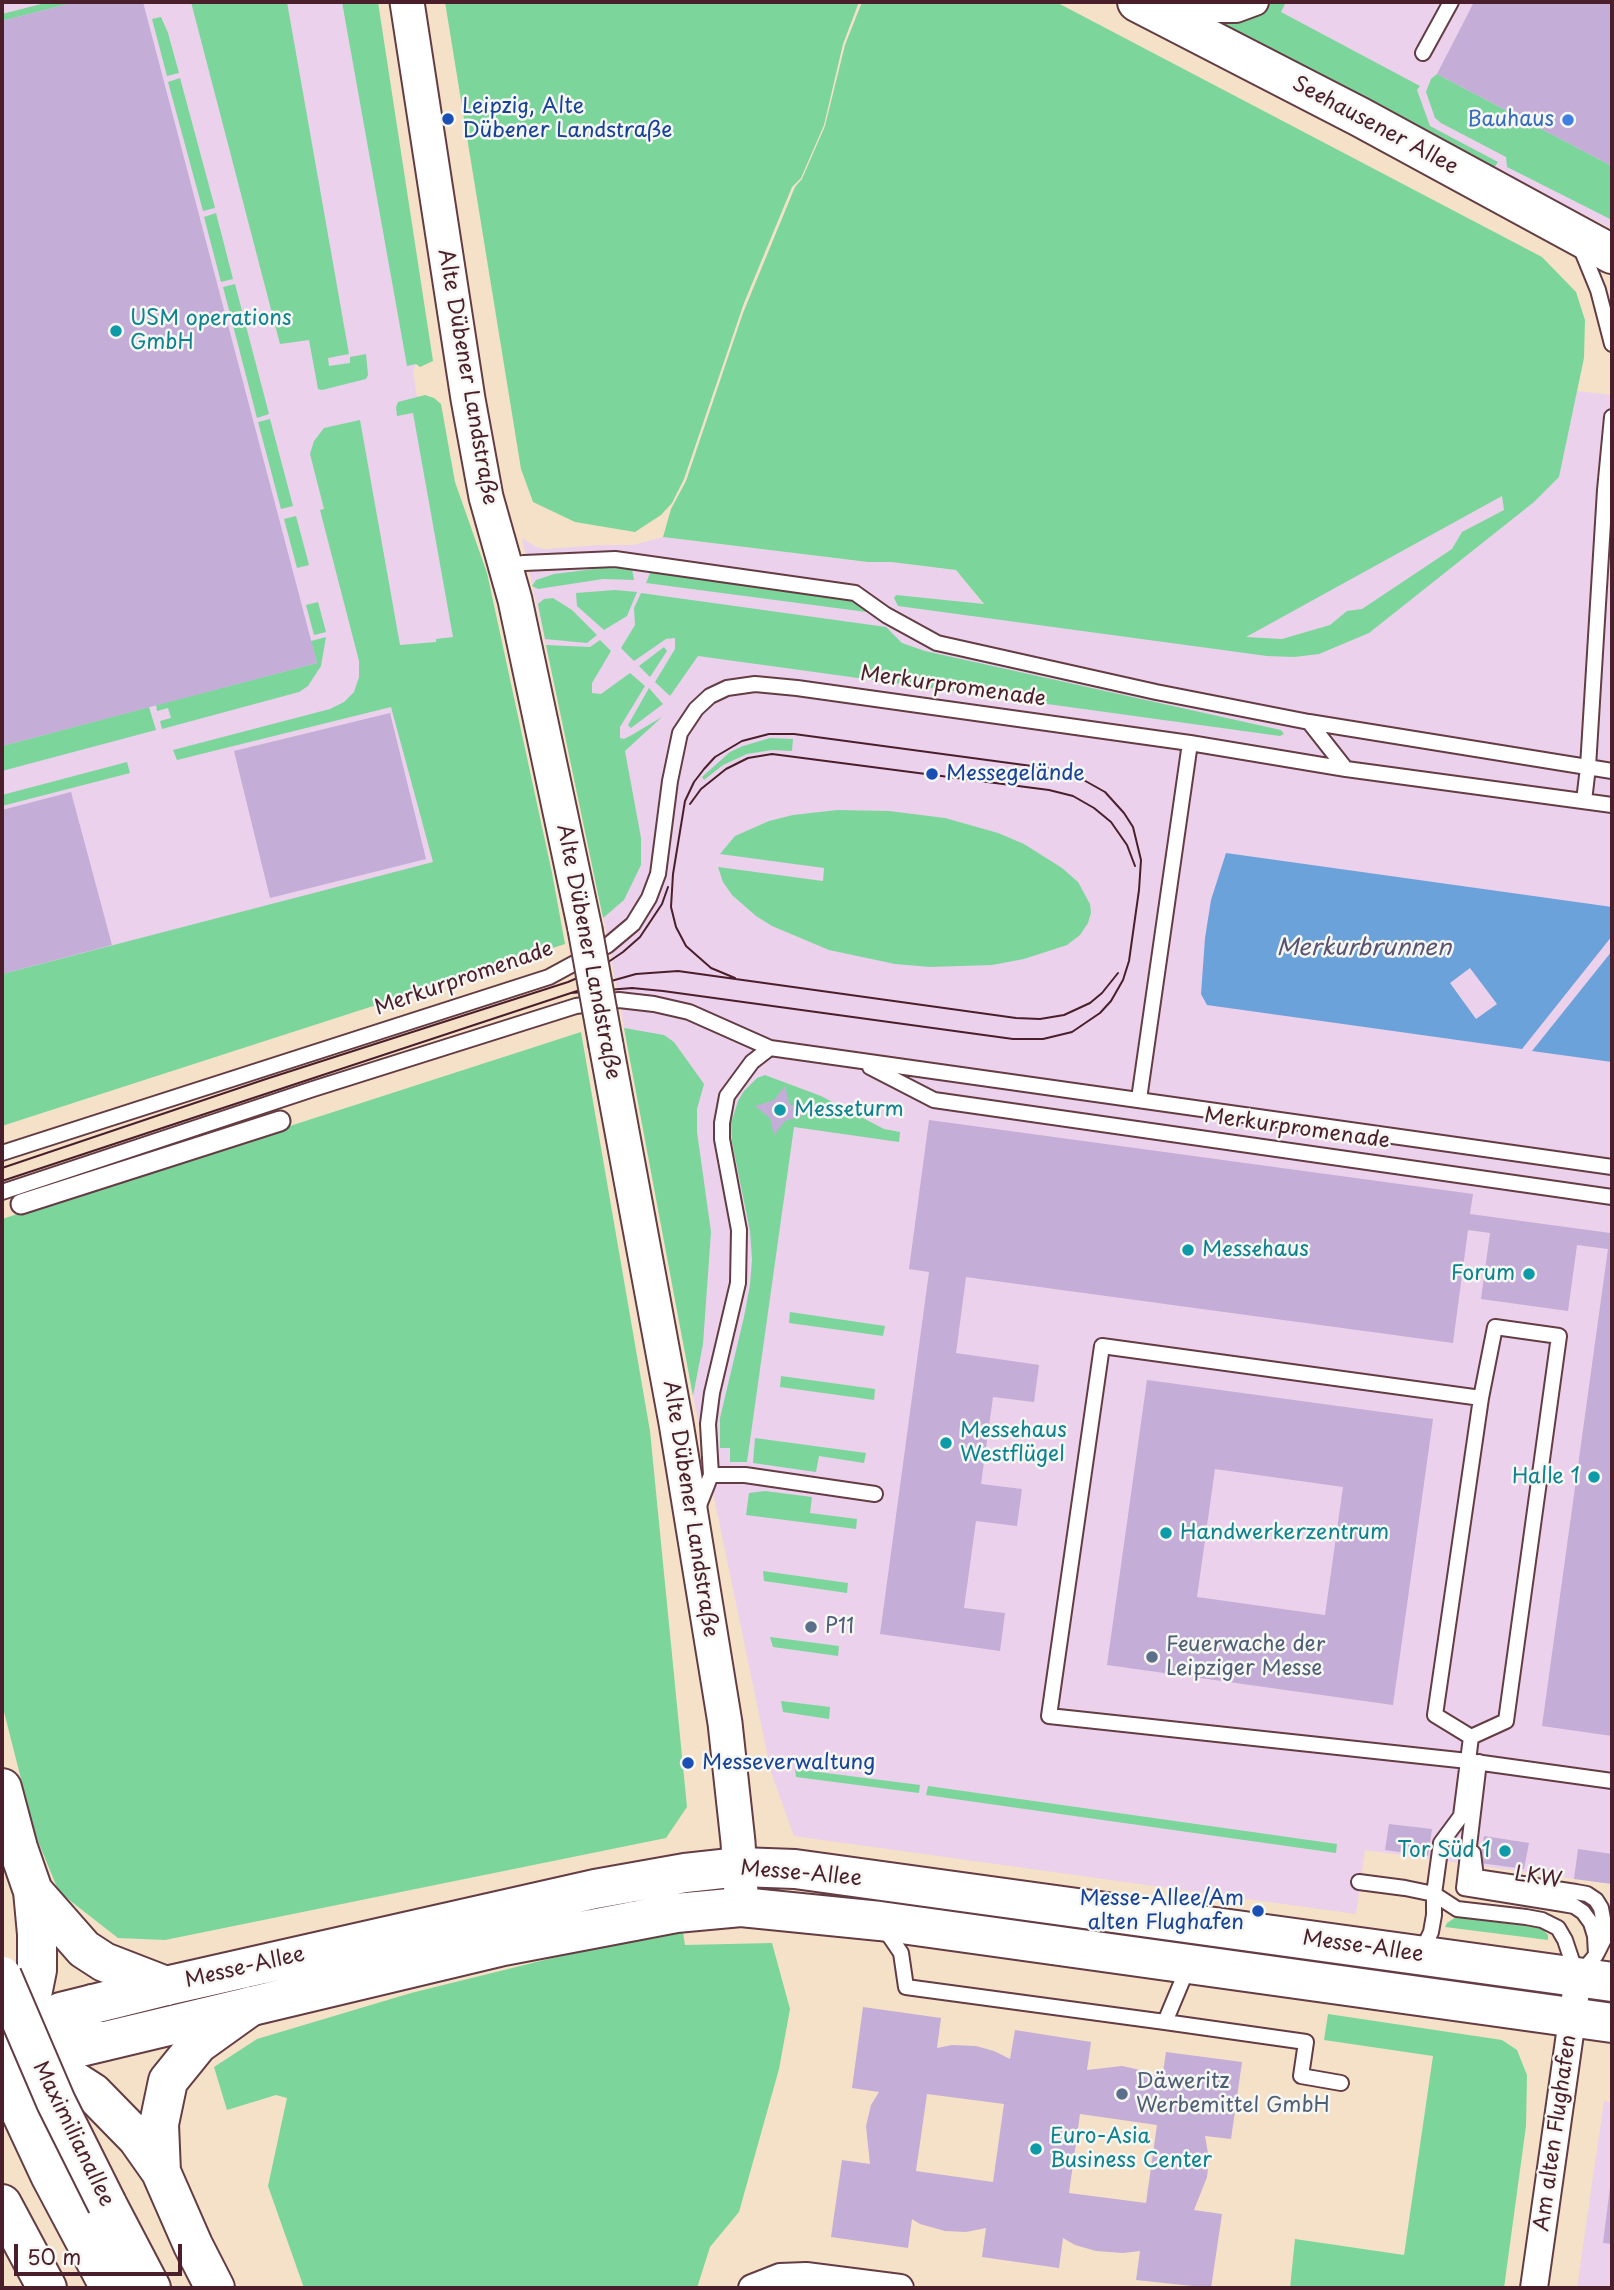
<!DOCTYPE html>
<meta charset="utf-8">
<style>
body{margin:0}
#map{position:relative;width:1614px;height:2290px;overflow:hidden;background:#f4e1c8;font-family:"Playpen Sans",sans-serif}
canvas{display:block}
.frame{position:absolute;inset:0;border:4px solid #4a1f2b;pointer-events:none}
.scale{position:absolute;left:14px;top:2244px;width:168px;height:32px;box-sizing:border-box;border:4px solid #4a1f2b;border-top:0;padding-left:9px;font-size:21px;line-height:24px;white-space:nowrap;color:#4a1f2b;-webkit-text-stroke:5px #f6f6f2;paint-order:stroke}
</style>
<div id="map">
<canvas width="1614" height="2290"></canvas>
<div class="frame"></div>
<div class="scale">50 m</div>
</div>
<script>
const g = document.querySelector('canvas').getContext('2d');
g.lineJoin = 'round';
function fillPath(path, color) {
  g.fillStyle = color;
  g.fill(path, 'evenodd');
}
function shape(rows) {
  const path = new Path2D();
  for (const r of rows) {
    path.moveTo(r[0], r[1]);
    for (let i = 2; i < r.length; i += 2) path.lineTo(r[i], r[i + 1]);
  }
  return path;
}
function strokePath(path, color, width, dash) {
  g.strokeStyle = color;
  g.lineWidth = width;
  g.lineCap = dash ? 'butt' : 'round';
  g.setLineDash(dash || []);
  g.stroke(path);
}
function label(font, color, halo, rows, align = 'center') {
  g.font = font + ' "Playpen Sans",sans-serif';
  g.lineWidth = 5;
  g.setLineDash([]);
  g.textBaseline = 'middle';
  g.strokeStyle = halo;
  g.fillStyle = color;
  for (const [text, x, y, turn = 0] of rows) {
    g.save();
    g.translate(x, y);
    g.rotate((+turn || 0) * Math.PI / 180);
    g.textAlign = isNaN(turn) ? turn : align;
    if (halo) g.strokeText(text, 0, 0);
    g.fillText(text, 0, 0);
    g.restore();
  }
}
fillPath(shape([
 [2,2,361,2,416,364,413,372,417,396,422,403,529,887,2,1052],
 [1172,2,1612,2,1612,229,1191,12],
 [1577,391,1612,395,1612,1884,1365,1850,1356,1914,794,1836,771,1772,693,1396,593,861,522,538,536,547,545,549,600,545,633,545,663,537,868,562,891,562,956,570,984,605,1562,462],
 [1604,2101,1612,2103,1612,2288,1577,2288]
]), '#ebd1eb');
fillPath(shape([
 [49,2,76,2,2,21,2,14],
 [191,2,287,2,349,354,328,358,329,366,350,363,350,357,366,354,368,375,366,379,322,390,318,389,309,340,280,344],
 [342,2,378,2,433,361,420,367,416,364,407,366],
 [445,2,859,2,843,44,824,125,801,178,792,187,744,303,684,479,672,503,661,515,635,532,575,522,533,502,521,469],
 [862,2,1056,2,1542,257,1576,292,1585,320,1584,358,1559,477,1534,502,1369,633,1319,654,1294,657,1267,656,898,606,894,598,896,595,984,604,956,570,891,562,868,562,663,537,671,509,686,481,743,313,795,187,802,179,825,126,845,45],
 [1502,496,1504,510,1462,532,1452,549,1362,609,1347,611,1330,625,1282,639,1246,637],
 [1274,2,1286,2,1281,12,1420,86,1417,90,1430,126,1498,162,1494,168,1191,12,1264,8],
 [161,17,168,33,179,73,167,76,152,19],
 [1437,74,1612,166,1612,220,1507,167,1506,157,1441,123,1435,118,1426,92,1431,79],
 [180,78,215,208,203,211,168,82],
 [216,213,233,279,221,282,204,217],
 [235,284,269,414,257,418,223,287],
 [425,395,434,398,441,404,455,482,487,573,552,873,565,944,2,1126,2,974,433,862,391,707,177,760,173,750,330,709,344,702,354,692,359,677,359,661,320,510,324,509,310,454,314,441,324,428,360,420,400,645,436,642,436,639,453,637,413,413,397,416,396,407,398,402],
 [270,419,293,506,281,509,258,422],
 [296,516,309,565,297,568,284,519],
 [602,568,632,569,634,580,603,579,538,589,532,586,536,580,554,574],
 [651,571,853,598,874,613,646,583],
 [615,590,637,592,627,616,604,630,577,606,576,593],
 [641,593,886,627,902,643,925,651,1281,730,1284,734,1280,736,698,656,670,696,655,682,675,649,675,638,666,639,634,661,621,648,635,625,634,608],
 [553,598,572,610,597,635,587,643,545,639,538,604,544,599],
 [318,602,326,632,314,635,306,605],
 [326,637,321,666,308,686,299,692,162,729,160,721,171,718,168,708,157,711,156,705,317,663,311,641],
 [600,640,611,651,592,683,592,693,601,694,630,673,645,686,620,727,620,738,624,739,630,736,662,717,625,751,641,838,641,865,624,900,603,918,546,645,590,647],
 [664,647,667,651,650,677,639,666],
 [649,688,663,704,631,728,628,725],
 [149,707,156,730,2,771,2,746],
 [770,738,793,739,792,751,772,750,747,754,723,765,704,780,702,777,730,752,743,746],
 [127,762,130,773,2,806,2,795],
 [837,810,889,811,945,818,998,833,1024,844,1062,868,1078,882,1090,904,1091,913,1088,923,1080,935,1067,945,1024,959,992,965,930,967,895,964,829,950,772,926,756,916,732,895,723,882,718,867,823,881,824,868,720,854,735,836,769,821,793,815],
 [624,1028,664,1035,674,1042,704,1084,697,1109,697,1132,711,1232,703,1344,693,1396],
 [581,1032,650,1431,687,1807,666,1838,165,1940,118,1938,59,1892,35,1834,2,1704,2,1219],
 [765,1075,821,1096,884,1129,900,1132,899,1142,794,1127,747,1462,730,1462,730,1448,720,1448,720,1418,744,1317,750,1285,752,1260,750,1231,732,1142,731,1123,738,1101,744,1091,757,1078],
 [790,1312,885,1326,883,1336,789,1323],
 [781,1376,875,1389,874,1400,780,1387],
 [755,1438,866,1453,864,1463,819,1456,816,1472,753,1463],
 [765,1491,812,1497,810,1513,857,1519,856,1529,746,1515,749,1493],
 [763,1571,848,1583,847,1593,764,1581],
 [770,1637,839,1646,838,1656,773,1647],
 [781,1701,830,1707,829,1719,783,1712],
 [795,1769,920,1785,919,1793,796,1777],
 [928,1786,1337,1844,1336,1853,926,1795],
 [1456,1917,1541,1928,1548,1935,1548,1940,1445,1927,1447,1923],
 [682,1926,685,1945,772,1943,790,2009,779,2069,739,2212,710,2247,697,2288,304,2288,268,2186,287,2098,276,2095,227,2110,214,2067,257,2039,411,1993],
 [1328,2014,1502,2040,1517,2050,1527,2075,1526,2126,1504,2288,1290,2288,1295,2239,1404,2255,1433,2056,1324,2040]
]), '#7cd69c');
fillPath(shape([
 [1226,853,1612,907,1612,936,1522,1049,1207,1005,1201,994,1205,938,1211,900],
 [1470,968,1497,1004,1476,1019,1450,983],
 [1612,951,1612,1062,1532,1051]
]), '#6ba2d9');
fillPath(shape([
 [76,2,143,2,317,663,2,746,2,21],
 [1474,2,1612,2,1612,166,1437,74],
 [390,713,426,859,270,898,234,751],
 [71,792,112,945,2,974,2,810],
 [785,1086,789,1103,804,1115,785,1121,774,1135,770,1118,755,1106,774,1100],
 [929,1120,1473,1194,1470,1214,1610,1233,1612,1227,1612,1736,1542,1726,1608,1249,1577,1245,1568,1311,1481,1299,1490,1233,1468,1230,1453,1343,966,1277,956,1353,1039,1365,1034,1402,993,1397,981,1484,1022,1489,1017,1526,976,1521,964,1608,1005,1613,1000,1651,880,1634,929,1272,909,1269],
 [1147,1380,1433,1419,1393,1705,1107,1665],
 [1215,1469,1343,1487,1325,1615,1197,1597],
 [1389,1824,1432,1829,1428,1856,1385,1850],
 [1484,1836,1529,1843,1524,1869,1480,1863],
 [1578,1849,1612,1854,1612,1884,1574,1879],
 [863,2007,941,2018,937,2048,952,2045,976,2046,994,2051,1010,2059,1015,2030,1091,2042,1087,2070,1122,2066,1149,2072,1162,2079,1166,2052,1242,2062,1231,2139,1205,2136,1209,2159,1207,2177,1194,2210,1222,2214,1211,2288,1136,2280,1140,2251,1123,2253,1096,2251,1075,2245,1063,2238,1059,2268,982,2257,986,2228,966,2232,945,2231,920,2224,912,2219,908,2248,831,2237,842,2160,870,2164,866,2126,871,2105,879,2092,852,2088],
 [927,2094,1004,2104,993,2182,916,2171],
 [1080,2114,1157,2125,1146,2203,1069,2193],
 [1611,2179,1612,2179,1612,2244,1603,2243]
]), '#c4add7');
const service = shape([
 [1423,53,1451,2],
 [1580,246,1598,290,1612,344],
 [507,566,524,563,615,559,855,593,886,615,937,643,1156,692,1309,722,1612,771],
 [1309,722,1346,769],
 [1584,801,1588,767,1605,490,1612,417],
 [870,1067,934,1100,1612,1197],
 [1139,1099,1190,743],
 [2,1153,549,977,608,945,633,924,649,898,658,874,670,781,680,733,696,709,710,696,727,688,755,684,797,688,1190,743,1346,769,1612,805],
 [2,1192,313,1089,576,1006,619,1000,654,1004,689,1012,770,1048,1612,1167],
 [711,1475,745,1475,875,1494],
 [698,1508,711,1475,708,1424,712,1393,738,1283,739,1230,722,1139,722,1123,727,1096,752,1062,770,1048],
 [1471,1737,1435,1715,1481,1398],
 [1479,1762,1464,1888,1563,1904,1574,1906,1583,1912,1591,1923,1595,1936,1596,1955,1581,1973],
 [1473,1853,1476,1877,1576,1892,1587,1894,1596,1900,1601,1908,1606,1935,1597,1953],
 [1359,1882,1405,1888,1434,1894,1434,1915,1431,1932,1421,1953],
 [884,1928,901,1953,906,1987,1165,2022,1188,1967],
 [1576,1973,1565,1940,1558,1928,1542,1920,1526,1917,1457,1909,1434,1894,1441,1843,1461,1816,1468,1761,1471,1737,1506,1721,1559,1336,1495,1327,1481,1398,1102,1346,1049,1716,1468,1761,1612,1781],
 [1165,2022,1306,2042,1301,2076,1341,2083]
]);
const pedestrian = shape([
 [21,1204,280,1121]
]);
const minor = shape([
 [1153,2,1215,9,1236,9,1255,2],
 [752,2288,780,2277,806,2276,900,2288],
 [1534,2288,1578,1977]
]);
const tertiary = shape([
 [407,2,468,399,486,497,515,600,585,929],
 [606,1045,676,1423,725,1723,738,1842,741,1894]
]);
const secondary = shape([
 [1137,2,1360,117,1612,254],
 [61,2012,166,1986,595,1889,685,1873,740,1867,795,1869,1612,1982],
 [72,2049,503,1946,676,1913,741,1907,880,1921,1612,2023]
]);
const trunk = shape([
 [2,1788,18,1848,33,1891,37,1934,37,1970,27,2020,7,2040],
 [33,1891,84,1949,104,1962,166,1986],
 [28,2040,60,2042,104,2041],
 [2,2052,34,2058,65,2075,93,2093,137,2138,161,2172,193,2245,215,2288],
 [10,2052,26,2040,93,2004],
 [2,2072,50,2175,110,2288],
 [161,2172,159,2124,168,2081,198,2044,251,2006],
 [2,2204,47,2288],
 [107,2204,151,2288]
]);
strokePath(service, '#643c43', 18);
strokePath(pedestrian, '#643c43', 23);
strokePath(minor, '#643c43', 30);
strokePath(tertiary, '#643c43', 37);
strokePath(secondary, '#643c43', 42);
strokePath(trunk, '#643c43', 42);
strokePath(service, '#fff', 14);
strokePath(pedestrian, '#fff', 19);
strokePath(minor, '#fff', 26);
strokePath(tertiary, '#fff', 33);
strokePath(secondary, '#fff', 38);
strokePath(trunk, '#fff', 38);
strokePath(shape([
 [690,804,701,789,726,769,748,758,772,754,1049,790,1073,796,1094,808,1111,822,1127,845,1135,866],
 [604,983,636,974,678,971,1016,1018,1040,1019,1064,1015,1090,1003,1102,993,1118,973],
 [571,993,632,988,663,991,1013,1039,1043,1039,1072,1032,1100,1013,1111,1001,1123,980,1129,961,1139,890,1141,860,1133,827,1124,813,1105,792,1080,778,1054,769,794,734,769,734,742,741,715,757,704,769,694,782,685,801,673,874,671,907,676,927,686,946,711,968,735,978],
 [2,1168,266,1079,568,982,598,969,623,952,640,937,662,904,668,887],
 [2,1181,580,990]
]), '#4a1f2b', 2);
const tertiaryBridge = shape([
 [585,929,606,1045]
]);
const trunkBridge = shape([
 [2,1976,56,2102,107,2204]
]);
strokePath(tertiaryBridge, '#643c43', 37, []);
strokePath(trunkBridge, '#643c43', 42, []);
strokePath(tertiaryBridge, '#fff', 33);
strokePath(trunkBridge, '#fff', 38);
for (const [x, y, r, color] of [
 [448,119,7,"#1a4fb4"],
 [1568,120,7,"#3f7fe0"],
 [116,331,7,"#0f9aa8"],
 [932,774,7,"#1a4fb4"],
 [780,1110,7,"#0f9aa8"],
 [1188,1250,7,"#0f9aa8"],
 [1529,1274,7,"#0f9aa8"],
 [946,1443,7,"#0f9aa8"],
 [1594,1477,7,"#0f9aa8"],
 [1166,1533,7,"#0f9aa8"],
 [811,1627,7,"#5c6f8a"],
 [1152,1657,7,"#5c6f8a"],
 [688,1763,7,"#1a4fb4"],
 [1505,1851,7,"#0f9aa8"],
 [1258,1911,7,"#1a4fb4"],
 [1122,2094,7,"#5c6f8a"],
 [1036,2149,7,"#0f9aa8"]
]) {
  const dot = new Path2D();
  dot.arc(x, y, r, 0, 2 * Math.PI);
  g.fillStyle = color;
  g.fill(dot);
  strokePath(dot, '#f6f6f2', 2.5);
}
label('21px', '#164399', '#f6f6f2', [
 ["Leipzig, Alte",462,107],
 ["Dübener Landstraße",462,131],
 ["Messegelände",946,774],
 ["Messeverwaltung",702,1763],
 ["Messe-Allee/Am",1244,1899,"right"],
 ["alten Flughafen",1244,1923,"right"]
], 'left');
label('21px', '#366cbe', '#f6f6f2', [
 ["Bauhaus",1554,120]
], 'right');
label('21px', '#4a1f2b', '#f6f6f2', [
 ["Seehausener Allee",1375,126,28],
 ["Alte Dübener Landstraße",467,377,80],
 ["Merkurpromenade",953,687,8],
 ["Alte Dübener Landstraße",588,952,79],
 ["Merkurpromenade",464,979,-19],
 ["Merkurpromenade",1297,1129,8],
 ["Alte Dübener Landstraße",690,1509,81],
 ["Messe-Allee",801,1874,5],
 ["LKW",1538,1878,9],
 ["Messe-Allee",1363,1947,8],
 ["Messe-Allee",245,1968,-13],
 ["Am alten Flughafen",1556,2133,-82],
 ["Maximilianallee",73,2134,64]
]);
label('21px', '#0d838f', '#f6f6f2', [
 ["USM operations",130,319],
 ["GmbH",130,343],
 ["Messeturm",794,1110],
 ["Messehaus",1202,1250],
 ["Forum",1515,1274,"right"],
 ["Messehaus",960,1431],
 ["Westflügel",960,1455],
 ["Halle 1",1580,1477,"right"],
 ["Handwerkerzentrum",1180,1533],
 ["Tor Süd 1",1491,1851,"right"],
 ["Euro-Asia",1050,2137],
 ["Business Center",1050,2161]
], 'left');
label('21px', '#4e5e75', '#f6f6f2', [
 ["P11",825,1627],
 ["Feuerwache der",1166,1645],
 ["Leipziger Messe",1166,1669],
 ["Däweritz",1136,2082],
 ["Werbemittel GmbH",1136,2106]
], 'left');
label('italic 23px', '#575371', '#f6f6f2', [
 ["Merkurbrunnen",1364,949]
]);
</script>
